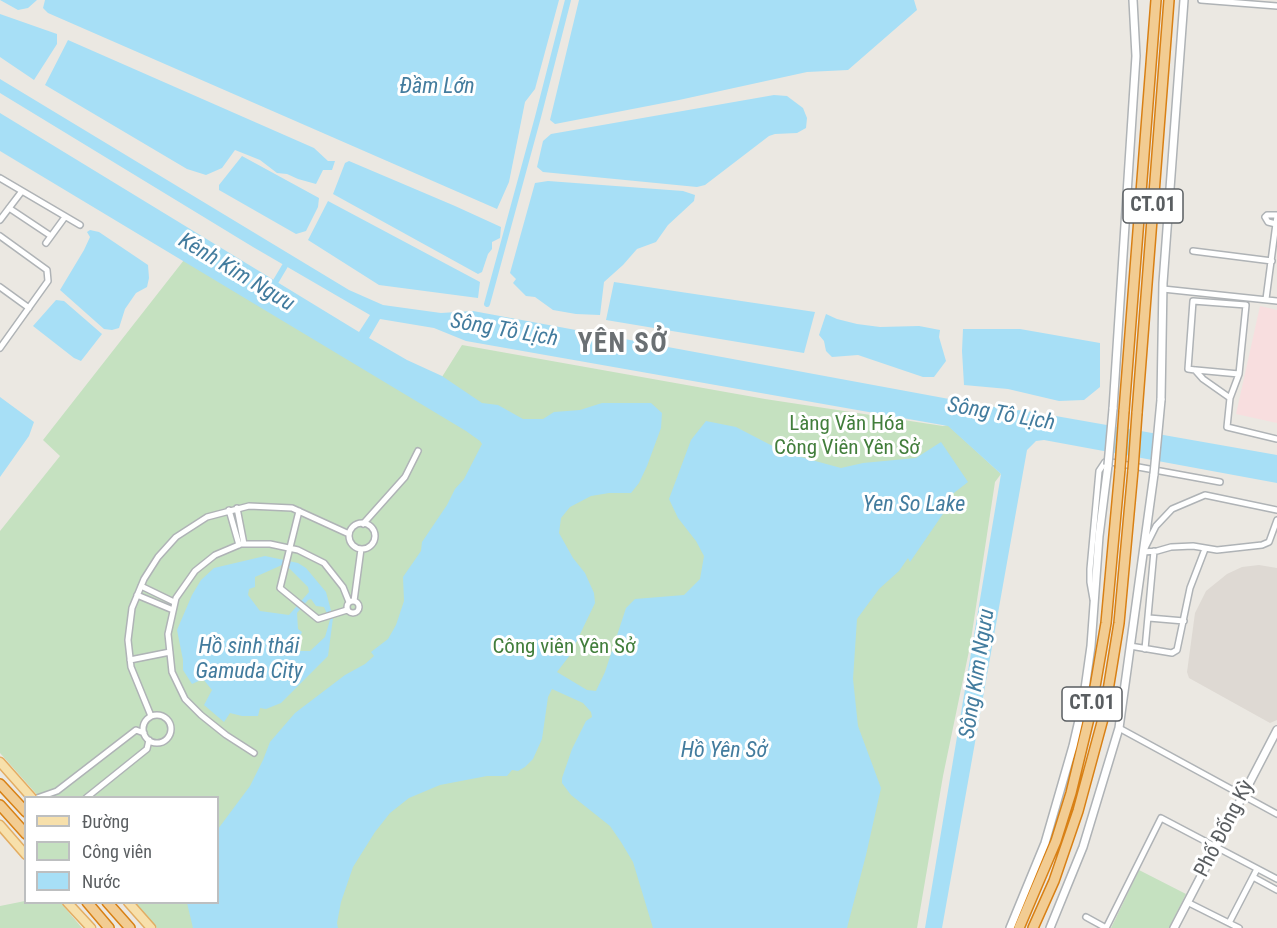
<!DOCTYPE html>
<meta charset="utf-8">
<style>
body{margin:0}
#map{position:relative;width:1277px;height:928px;overflow:hidden;background:#ebe8e2;font-family:"Roboto Condensed",sans-serif}
canvas{display:block}
.legend{position:absolute;left:24px;top:796px;width:195px;height:108px;box-sizing:border-box;background:#fff;border:2px solid #bdbfc0;margin:0;padding:8px 10px;list-style:none;font-size:18px;color:#5a5e61}
.legend li{display:flex;align-items:center;gap:12px;height:30px}
.legend b{width:30px;border:2px solid #bdbfc0}
</style>
<div id="map">
<canvas width="1277" height="928"></canvas>
<ul class="legend">
<li><b style="height:8px;background:#f7e0ab"></b>Đường</li>
<li><b style="height:16px;background:#c5e1c0"></b>Công viên</li>
<li><b style="height:16px;background:#a7dff6"></b>Nước</li>
</ul>
</div>
<script>
const g = document.querySelector('canvas').getContext('2d');
g.lineJoin = 'round';
function fillPath(path, color) {
  g.fillStyle = color;
  g.fill(path, 'evenodd');
}
function shape(rows) {
  const path = new Path2D();
  for (const r of rows) {
    if (r.length === 3) {
      path.moveTo(r[0] + r[2], r[1]);
      path.arc(r[0], r[1], r[2], 0, 2 * Math.PI);
      continue;
    }
    path.moveTo(r[0], r[1]);
    for (let i = 2; i < r.length; i += 2) path.lineTo(r[i], r[i + 1]);
  }
  return path;
}
function strokePath(path, color, width, dash) {
  g.strokeStyle = color;
  g.lineWidth = width;
  g.lineCap = dash ? 'butt' : 'round';
  g.setLineDash(dash || []);
  g.stroke(path);
}
function label(font, color, halo, rows, align = 'center') {
  g.font = font + ' "Roboto Condensed",sans-serif';
  g.lineWidth = 6;
  g.setLineDash([]);
  g.textBaseline = 'middle';
  g.strokeStyle = halo;
  g.fillStyle = color;
  for (const [text, x, y, turn = 0] of rows) {
    g.save();
    g.translate(x, y);
    g.rotate((+turn || 0) * Math.PI / 180);
    g.textAlign = isNaN(turn) ? turn : align;
    if (halo) g.strokeText(text, 0, 0);
    g.fillText(text, 0, 0);
    g.restore();
  }
}
fillPath(shape([
 [1259,565,1277,568,1277,720,1270,723,1189,678,1187,672,1195,613,1206,591,1227,574,1242,567]
]), '#ded9d3');
fillPath(shape([
 [1260,306,1277,310,1277,423,1236,414]
]), '#f8dedf');
fillPath(shape([
 [184,260,425,404,462,345,765,399,943,426,948,425,1001,474,995,482,970,646,943,776,917,928,157,928,134,903,218,902,218,798,39,797,0,753,0,531,60,456,43,440],
 [1139,870,1186,894,1169,928,1111,928],
 [25,901,26,902,61,903,82,928,0,928,0,906]
]), '#c5e1c0');
fillPath(shape([
 [0,0,37,0,28,8,18,10],
 [45,0,559,0,535,89,525,102,509,182,497,209,48,13,43,8],
 [579,0,914,0,917,10,848,70,807,72,679,100,555,124,550,120],
 [0,14,57,34,57,44,34,80,0,57],
 [68,40,314,148,328,161,335,161,332,170,323,170,316,184,298,179,287,174,277,173,260,160,235,150,222,168,206,175,187,169,45,85],
 [0,79,349,290,383,305,441,313,473,311,987,406,1033,412,1277,455,1277,483,1044,440,1036,441,1027,450,942,928,925,928,1001,474,948,426,466,341,434,328,380,319,369,338,407,360,442,376,482,403,498,405,523,419,543,419,554,412,580,410,602,403,651,403,662,413,661,428,647,466,639,483,631,493,609,493,591,496,570,507,561,518,559,533,573,558,585,573,594,593,595,603,570,655,557,672,587,690,596,691,605,672,626,608,635,599,684,595,700,579,704,556,696,541,678,518,669,499,691,440,706,421,736,427,786,453,841,468,863,463,916,458,941,442,968,482,950,496,947,501,949,505,910,562,908,558,899,571,879,589,857,619,853,679,858,726,881,788,866,855,847,928,653,928,633,862,621,842,610,826,571,795,562,783,562,778,572,749,586,721,592,717,591,712,583,703,552,689,548,697,542,739,533,759,525,767,518,771,512,770,507,776,487,776,440,785,409,798,390,813,375,832,353,867,341,902,337,923,338,928,193,928,187,903,218,902,218,829,250,786,263,760,270,742,295,713,345,675,365,664,374,656,371,652,388,639,396,625,404,601,403,577,421,551,422,542,447,505,455,489,464,479,482,444,480,441,466,431,0,151,0,113,359,332,370,315,253,247,0,93],
 [774,95,787,96,803,108,807,118,806,128,797,133,775,134,769,136,705,185,697,187,543,172,537,167,543,141,551,134],
 [242,156,319,198,318,207,306,231,296,234,219,190,219,185],
 [349,161,455,206,501,227,500,238,492,242,492,249,488,254,482,272,478,274,333,194,345,163],
 [548,181,683,191,695,195,694,201,668,225,656,242,637,249,623,265,604,282,600,315,576,314,553,310,535,297,526,296,513,283,516,279,510,273,535,183],
 [328,201,480,282,478,298,379,285,308,240],
 [90,230,99,232,148,265,149,278,147,287,136,293,125,309,119,328,112,330,104,329,60,290,84,250,90,237,87,232],
 [614,282,815,312,804,353,606,320],
 [56,300,64,301,102,334,81,361,74,358,33,326],
 [826,314,837,319,857,324,880,327,919,326,940,330,939,337,946,361,934,377,923,377,858,355,832,357,826,351,824,341,819,335],
 [963,329,1020,329,1100,343,1100,387,1084,400,1059,401,1008,389,964,385,962,351],
 [0,397,34,422,29,436,0,477],
 [265,556,298,563,306,568,326,592,333,618,328,656,281,703,266,709,260,708,258,716,242,716,230,713,224,722,204,705,212,690,203,679,192,684,183,670,183,660,177,630,192,595,201,580,214,568],
 [282,565,289,568,308,587,309,592,289,615,260,611,248,595,249,589,255,587,255,577],
 [311,599,316,606,324,607,330,620,325,637,310,651,299,651,296,646,302,632,298,629,297,613,308,600]
]), '#a7dff6');
strokePath(shape([
 [273,286,289,259],
 [487,304,538,117,568,0]
]), '#a7dff6', 6);
const minor = shape([
 [1201,0,1277,6],
 [0,178,80,225],
 [9,208,51,236],
 [0,220,22,191],
 [1276,224,1268,222,1265,217,1267,215,1277,215],
 [0,236,47,270,48,281,0,348],
 [46,243,65,217],
 [1193,251,1272,261],
 [0,287,29,308],
 [1163,289,1277,301],
 [1266,299,1277,216],
 [1196,370,1239,374],
 [1230,398,1203,379,1195,370,1188,369,1193,301,1246,305,1239,374,1230,398,1227,427,1277,439],
 [237,508,244,544],
 [229,510,239,545],
 [299,511,280,588,318,619,347,610],
 [362,536,13],
 [363,524,405,477,418,451],
 [1145,548,1156,526,1172,509,1205,495,1277,510],
 [1143,552,1157,551,1171,547,1193,546,1217,550,1262,545,1269,542,1277,520],
 [141,586,174,602],
 [137,595,173,610],
 [1093,599,1090,582,1090,569,1099,471,1105,462,1111,462,1220,482],
 [353,607,6],
 [354,601,361,549],
 [1149,618,1184,621],
 [1130,646,1172,653,1177,650,1190,588,1205,549],
 [1145,649,1154,551],
 [130,660,170,652],
 [157,729,14],
 [151,716,131,667,128,640,132,608,144,579,158,557,176,537,207,517,249,506,292,508,349,534],
 [1119,728,1277,814],
 [254,753,226,735,201,715,185,699,172,672,168,634,176,598,195,571,215,555,241,544,270,544,298,550,324,563,343,587,349,602],
 [37,798,57,791,136,730,144,733],
 [86,798,147,749,149,740],
 [1253,877,1277,890],
 [1187,902,1239,928],
 [1086,917,1106,928],
 [1229,923,1257,869],
 [1106,928,1161,818,1277,879]
]);
const tertiary = shape([
 [1161,400,1163,283,1184,0],
 [1113,409,1136,56,1133,0],
 [1010,928,1045,843,1073,746,1083,703,1091,646,1099,536,1108,465],
 [1050,928,1083,847,1119,728,1154,474],
 [1174,928,1277,730]
]);
const primary = shape([
 [0,762,32,798],
 [0,825,26,855],
 [67,902,91,928],
 [128,902,151,928]
]);
const motorway = shape([
 [1124,411,1156,0],
 [1137,413,1169,0],
 [0,784,26,812],
 [0,805,26,834],
 [87,902,109,928],
 [107,902,130,928],
 [1019,928,1056,841,1071,793,1091,710,1106,623,1120,469],
 [1033,928,1054,881,1078,811,1104,715,1119,623,1133,470]
]);
strokePath(minor, '#afb3b6', 8);
strokePath(tertiary, '#afb3b6', 10);
strokePath(primary, '#e3ad63', 11);
strokePath(motorway, '#d88015', 12);
strokePath(minor, '#fff', 5);
strokePath(tertiary, '#fff', 7);
strokePath(primary, '#f7e0ab', 8);
strokePath(motorway, '#f2cc92', 9);
const tertiaryBridge = shape([
 [1108,465,1113,409],
 [1154,474,1161,400]
]);
const motorwayBridge = shape([
 [1120,469,1124,411],
 [1133,470,1137,413]
]);
strokePath(tertiaryBridge, '#afb3b6', 10, []);
strokePath(motorwayBridge, '#d88015', 12, []);
strokePath(tertiaryBridge, '#fff', 7);
strokePath(motorwayBridge, '#f2cc92', 9);
for (const [x, y, w] of [
 [1153,206,60],
 [1092,704,60]
]) {
  const box = new Path2D();
  box.roundRect(x - w / 2, y - 17, w, 34, 4.5);
  g.fillStyle = '#fff';
  g.fill(box);
  strokePath(box, '#5a5e61', 1.5);
}
label('bold 20px', '#5a5e61', null, [
 ["CT.01",1153,206],
 ["CT.01",1092,704]
]);
label('21px', '#427e3c', '#fff', [
 ["Làng Văn Hóa",847,425],
 ["Công Viên Yên Sở",847,449],
 ["Công viên Yên Sở",564,648]
]);
label('21px', '#5a5e61', '#fff', [
 ["Phố Đống Kỳ",1225,829,-63]
]);
label('italic 22px', '#437c9e', '#fff', [
 ["Đầm Lớn",437,87],
 ["Kênh Kim Ngưu",236,273,31],
 ["Sông Tô Lịch",504,331,10],
 ["Sông Tô Lịch",1001,415,10],
 ["Yen So Lake",914,505],
 ["Hồ sinh thái",249,647],
 ["Gamuda City",249,672],
 ["Sông Kim Ngưu",978,674,-81],
 ["Hồ Yên Sở",724,751]
]);
g.letterSpacing = '1.5px';
label('bold 27px', '#6b7073', '#fff', [
 ["YÊN SỞ",623,345]
]);
g.letterSpacing = '0px';
</script>
